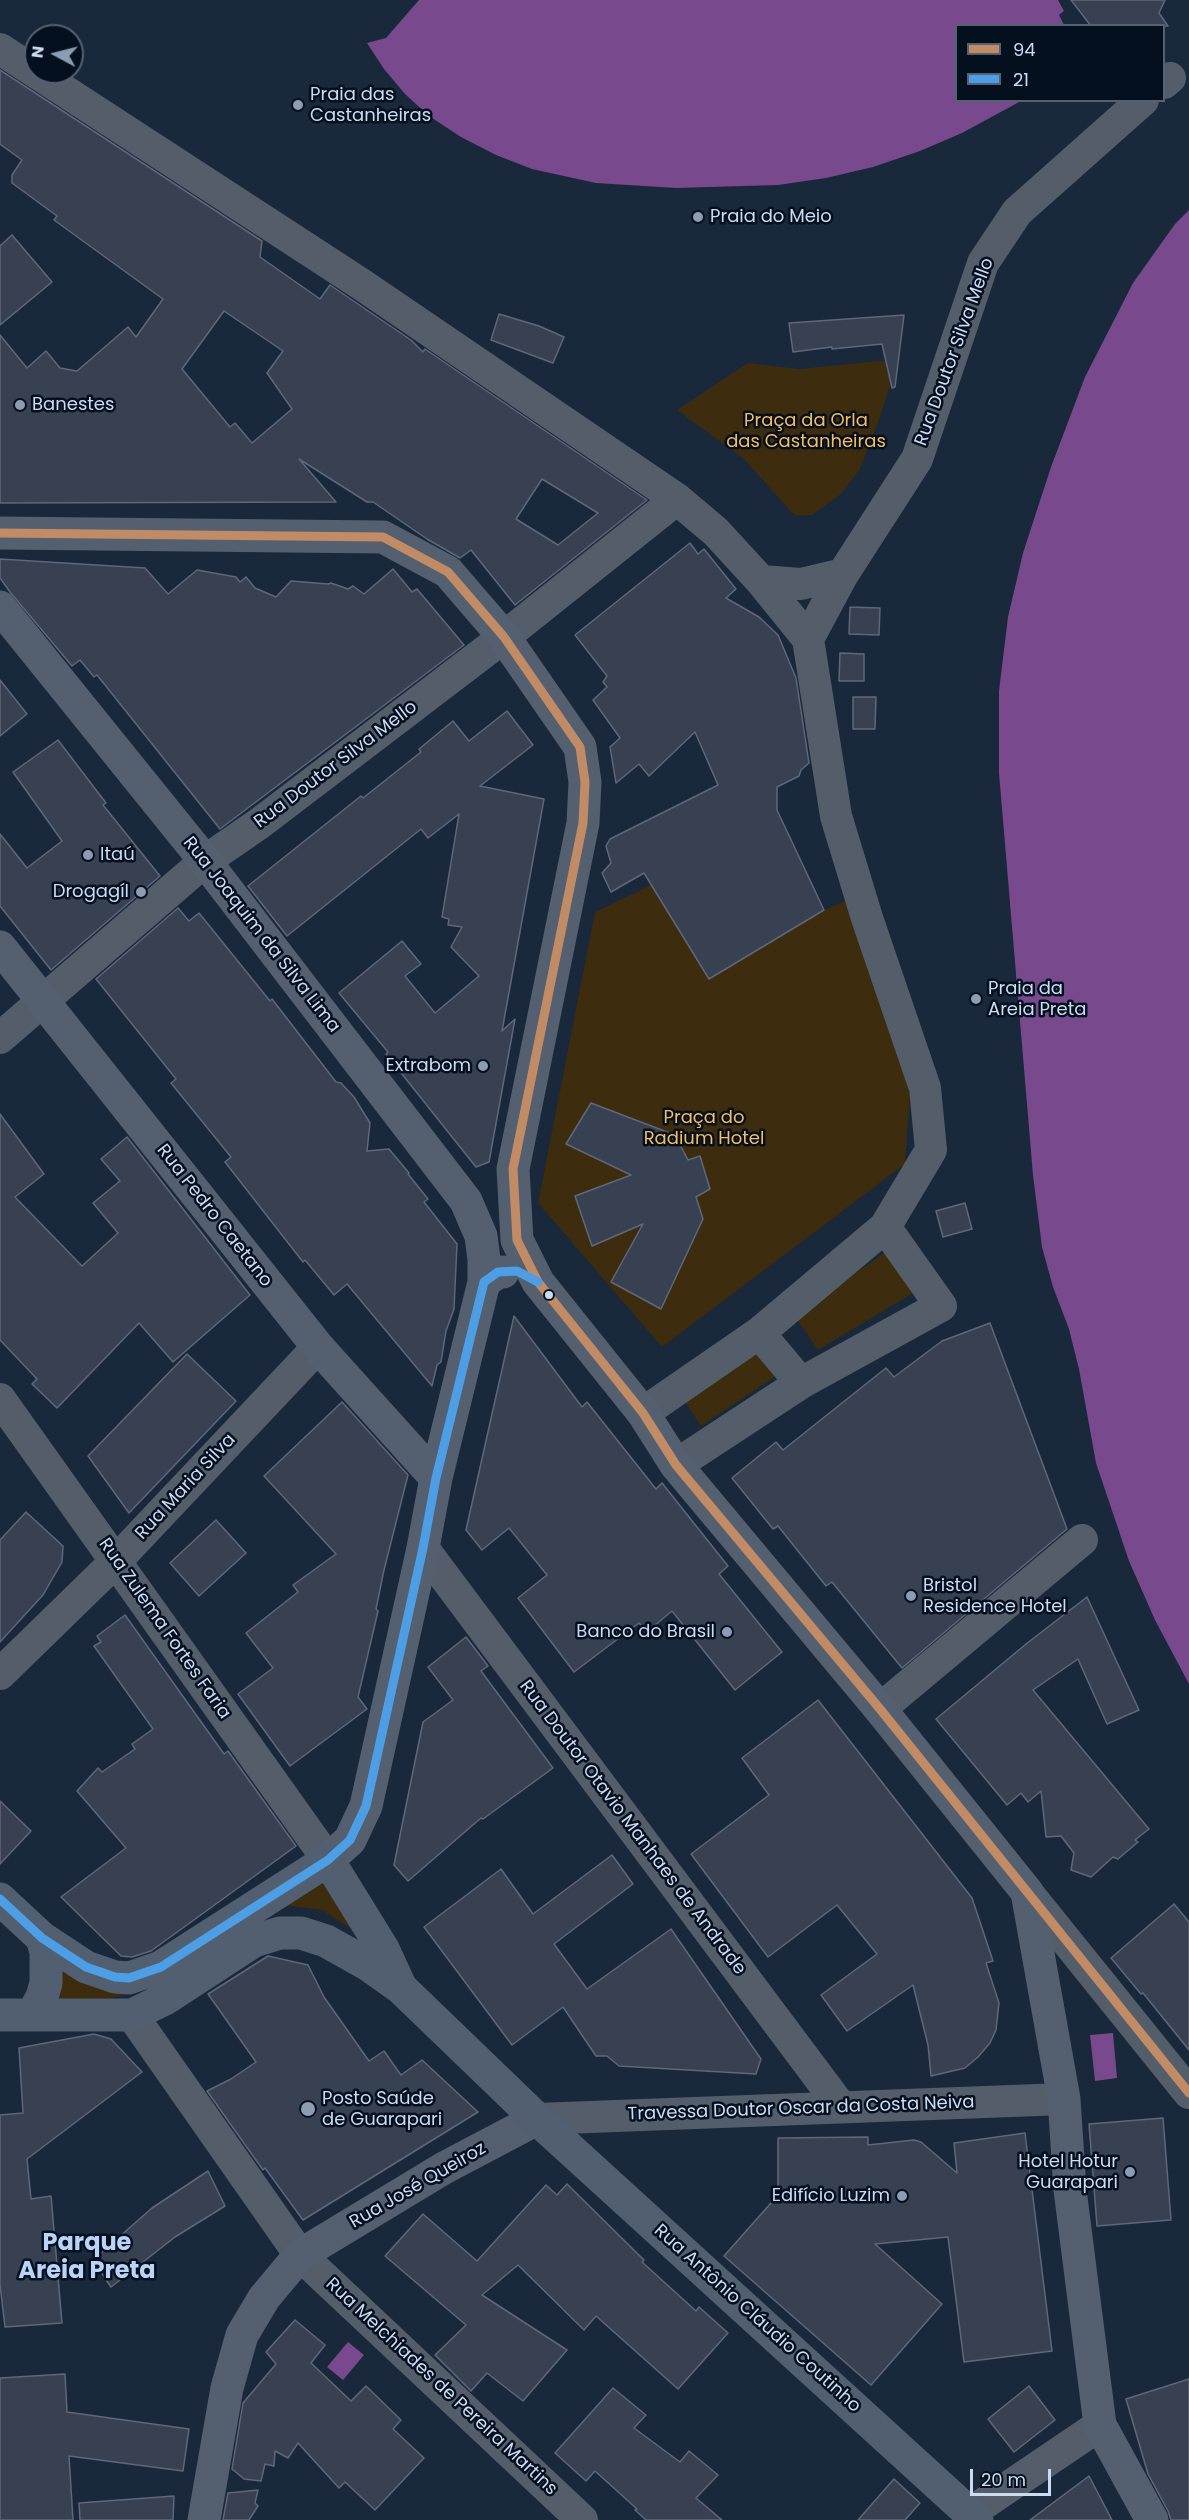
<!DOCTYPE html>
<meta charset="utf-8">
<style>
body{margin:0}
#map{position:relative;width:1189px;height:2520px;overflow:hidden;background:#19283b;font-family:Poppins,sans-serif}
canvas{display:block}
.legend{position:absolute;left:955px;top:24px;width:210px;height:78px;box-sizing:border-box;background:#05101f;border:2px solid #546173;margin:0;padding:8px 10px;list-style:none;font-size:18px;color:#cadbf2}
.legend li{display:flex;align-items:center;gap:12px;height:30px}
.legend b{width:30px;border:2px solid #546173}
.north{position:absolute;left:24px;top:24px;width:60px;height:60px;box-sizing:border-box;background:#05101f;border:2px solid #546173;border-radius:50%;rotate:277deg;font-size:16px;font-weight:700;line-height:24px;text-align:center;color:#cadbf2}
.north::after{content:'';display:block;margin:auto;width:21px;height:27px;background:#8c9cb2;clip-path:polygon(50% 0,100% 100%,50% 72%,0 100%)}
.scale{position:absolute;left:970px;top:2469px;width:81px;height:27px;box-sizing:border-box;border:3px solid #cadbf2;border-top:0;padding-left:8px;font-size:18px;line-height:21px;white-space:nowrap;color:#cadbf2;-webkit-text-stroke:4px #05101f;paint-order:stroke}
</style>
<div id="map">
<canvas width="1189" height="2520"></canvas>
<ul class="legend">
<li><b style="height:8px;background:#c18c65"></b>94</li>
<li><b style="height:8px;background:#4d9ee5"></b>21</li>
</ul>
<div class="north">N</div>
<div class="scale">20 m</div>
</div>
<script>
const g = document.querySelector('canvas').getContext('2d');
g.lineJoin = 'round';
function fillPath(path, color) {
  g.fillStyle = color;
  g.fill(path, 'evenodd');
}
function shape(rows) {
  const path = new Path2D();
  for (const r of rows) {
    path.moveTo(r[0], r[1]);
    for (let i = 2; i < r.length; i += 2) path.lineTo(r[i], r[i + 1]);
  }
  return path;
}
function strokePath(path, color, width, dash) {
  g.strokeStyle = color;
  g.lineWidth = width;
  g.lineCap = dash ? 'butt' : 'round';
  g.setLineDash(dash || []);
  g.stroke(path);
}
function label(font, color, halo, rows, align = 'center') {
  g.font = font + ' Poppins,sans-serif';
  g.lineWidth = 5;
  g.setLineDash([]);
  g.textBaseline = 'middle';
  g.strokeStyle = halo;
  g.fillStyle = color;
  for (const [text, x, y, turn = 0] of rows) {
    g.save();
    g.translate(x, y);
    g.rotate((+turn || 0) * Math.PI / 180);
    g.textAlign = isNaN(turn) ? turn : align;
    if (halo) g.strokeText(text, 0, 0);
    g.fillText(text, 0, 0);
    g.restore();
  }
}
fillPath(shape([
 [898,359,880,417,860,469,841,494,812,515,794,515,744,459,677,410,748,363,799,369],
 [651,885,709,979,824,910,856,897,910,1095,905,1164,662,1347,538,1203,595,912],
 [886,1252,913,1293,818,1350,794,1315],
 [760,1350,776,1376,701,1426,684,1400],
 [325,1874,372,1942,322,1910,275,1904],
 [59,1963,81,1980,126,1995,90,2002,52,2001]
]), '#3d2c0e');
fillPath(shape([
 [419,0,1058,0,1064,11,1059,15,1064,25,956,26,956,100,1021,101,962,133,920,151,873,167,826,178,778,185,676,188,596,183,532,169,496,155,461,137,429,116,405,94,384,69,367,43,386,38],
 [1189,210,1189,1684,1155,1620,1129,1561,1096,1463,1079,1369,1069,1329,1053,1287,1042,1247,1033,1175,999,773,999,691,1008,617,1023,553,1051,467,1085,377,1133,283,1175,224],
 [1113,2033,1117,2078,1095,2081,1090,2035],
 [348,2342,364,2355,343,2380,327,2367]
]), '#79498e');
const building = shape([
 [1071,0,1165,0,1159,13,1168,26,1091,26,1071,0],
 [0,70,262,241,260,257,320,299,330,285,411,340,423,352,425,349,647,500,515,605,471,550,460,558,427,539,373,502,367,502,299,459,336,502,0,503,0,335,27,368,46,351,60,368,77,371,128,327,136,337,163,299,54,220,57,216,12,183,12,175,22,160,0,144,0,70],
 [224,311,283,351,267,373,292,409,252,443,235,423,230,427,182,369,224,311],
 [542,479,598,513,558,545,516,519,542,479],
 [12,235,52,282,0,325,0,246,12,235],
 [499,314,539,326,564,337,553,363,491,340,499,314],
 [904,315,895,387,892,388,882,344,832,349,832,347,793,352,789,323,904,315],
 [690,543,698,554,704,549,736,589,726,598,759,617,778,635,796,678,809,763,801,770,799,776,777,787,777,810,824,910,709,979,644,873,611,892,602,873,611,863,606,846,610,839,718,785,695,732,649,776,639,764,616,783,610,747,620,738,593,700,607,687,603,682,607,676,575,635,690,543],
 [0,559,145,568,168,594,197,570,236,577,240,582,246,577,255,588,276,597,291,581,328,584,331,583,348,589,353,586,364,594,393,569,412,592,417,589,464,645,220,829,97,675,94,677,80,660,72,666,10,592,0,578,0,559],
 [850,607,880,608,879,635,849,634,850,607],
 [840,653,864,654,864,681,839,681,840,653],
 [0,680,27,714,0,736,0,680],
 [853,697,876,697,875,729,853,729,853,697],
 [507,711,533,745,480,786,544,799,502,1031,515,1019,489,1162,476,1167,386,1054,388,1052,339,993,402,941,421,964,405,976,435,1013,479,976,451,947,462,927,448,925,449,919,442,917,459,814,428,838,421,829,287,936,248,886,361,796,363,798,421,752,419,749,453,721,469,741,507,711],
 [58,740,106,803,103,805,160,876,51,970,0,906,0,834,27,868,62,841,13,772,58,740],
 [178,908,189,921,199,913,270,1001,272,999,336,1082,341,1083,354,1097,370,1123,367,1151,389,1149,409,1173,408,1174,428,1199,424,1202,457,1244,454,1309,446,1331,441,1362,437,1365,432,1386,347,1284,334,1295,305,1260,303,1262,225,1162,231,1157,171,1083,176,1079,96,979,178,908],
 [591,1103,675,1135,688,1160,700,1156,710,1189,696,1197,703,1219,661,1309,611,1282,643,1224,592,1246,575,1196,631,1175,566,1144,591,1103],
 [0,1114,44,1174,15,1197,82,1266,118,1233,93,1203,120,1181,101,1159,127,1137,250,1295,173,1362,139,1323,57,1408,32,1384,37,1379,0,1340,0,1114],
 [965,1203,972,1229,943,1237,936,1211,965,1203],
 [514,1316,582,1407,587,1402,656,1489,662,1483,728,1566,719,1574,782,1652,735,1690,672,1611,647,1632,639,1623,574,1672,518,1598,547,1575,509,1528,482,1550,466,1530,514,1316],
 [990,1323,1067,1529,902,1668,832,1582,826,1586,778,1526,773,1529,732,1478,776,1442,783,1450,886,1368,894,1377,942,1341,990,1323],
 [187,1354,236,1401,129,1513,88,1456,187,1354],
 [342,1402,408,1475,384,1570,376,1609,378,1611,358,1697,367,1709,290,1766,238,1694,273,1668,246,1633,298,1592,293,1585,336,1554,264,1476,342,1402],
 [26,1512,63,1546,62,1562,43,1595,0,1642,0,1540,26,1512],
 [216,1520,246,1553,199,1596,170,1563,216,1520],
 [1087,1597,1139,1710,1107,1724,1078,1659,1033,1690,1149,1829,1135,1840,1138,1842,1118,1859,1113,1857,1091,1877,1071,1870,1074,1853,1061,1836,1046,1837,1041,1791,1028,1802,1021,1793,1007,1805,936,1719,1026,1644,1087,1597],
 [125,1615,224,1754,228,1751,296,1846,151,1951,132,1957,121,1956,61,1897,126,1848,77,1791,98,1768,102,1772,135,1749,132,1744,153,1729,94,1646,101,1642,97,1636,125,1615],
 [466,1637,488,1666,481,1671,553,1768,483,1819,481,1818,408,1881,394,1865,423,1722,453,1700,428,1667,466,1637],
 [818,1700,972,1898,993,1961,986,1963,999,2003,996,2030,990,2043,978,2057,965,2068,931,2076,928,2045,913,1985,847,2031,821,1995,877,1954,837,1905,768,1957,691,1854,769,1795,742,1758,818,1700],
 [0,1801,31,1831,0,1864,0,1801],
 [612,1855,633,1884,554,1944,587,1989,671,1929,761,2059,756,2074,619,2066,607,2056,596,2056,563,2007,512,2045,424,1927,501,1869,533,1914,612,1855],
 [1174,1904,1189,1922,1189,2050,1143,1993,1141,1994,1111,1958,1174,1904],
 [268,1956,308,1965,324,1997,369,2061,384,2051,401,2075,422,2060,478,2112,303,2220,265,2168,263,2170,207,2091,231,2079,256,2062,208,1994,268,1956],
 [94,2034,111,2039,142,2072,27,2159,31,2199,51,2196,62,2323,5,2327,0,2285,0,2115,23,2113,19,2048,94,2034],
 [1163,2118,1171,2220,1097,2226,1089,2124,1163,2118],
 [1025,2133,1052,2351,964,2362,948,2237,875,2244,942,2304,871,2385,724,2256,778,2195,778,2138,868,2137,868,2145,914,2140,921,2142,957,2173,954,2143,1025,2133],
 [208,2171,225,2206,175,2237,111,2287,93,2260,152,2208,208,2171],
 [567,2184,644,2260,642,2262,696,2311,699,2307,728,2333,678,2389,596,2316,584,2330,518,2265,482,2295,567,2350,523,2401,487,2373,471,2391,435,2355,466,2325,385,2256,423,2214,477,2261,546,2185,557,2195,567,2184],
 [295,2320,325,2345,311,2363,351,2401,366,2386,401,2420,393,2429,424,2458,375,2510,345,2482,339,2488,298,2443,288,2458,275,2451,274,2466,265,2464,261,2481,244,2479,232,2469,243,2403,276,2364,266,2352,295,2320],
 [65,2374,67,2412,189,2429,183,2471,69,2456,73,2520,0,2520,0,2378,65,2374],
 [1189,2379,1189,2520,1171,2520,1168,2511,1148,2474,1126,2399,1189,2379],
 [1029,2386,1055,2420,1014,2452,988,2419,1029,2386],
 [613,2388,646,2415,634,2428,680,2462,689,2451,718,2475,696,2498,722,2520,646,2520,635,2510,637,2509,595,2471,586,2481,555,2453,613,2388],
 [1089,2476,1112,2520,1030,2520,1089,2476],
 [894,2479,920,2503,905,2520,858,2520,894,2479],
 [258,2490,255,2503,258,2506,249,2520,223,2520,228,2493,258,2490],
 [174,2496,173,2520,80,2520,79,2503,174,2496]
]);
fillPath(building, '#384152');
strokePath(building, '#5f687a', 1.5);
strokePath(shape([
 [0,49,361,284,677,499,716,532,761,581,808,639,836,816,867,918,925,1088,931,1150,885,1227,759,1333,643,1413],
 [1164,83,1170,78],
 [761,581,801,584,843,574],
 [808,639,843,574,917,459,983,263,1017,212,1143,100],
 [0,1038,205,861,260,823,504,637,677,499],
 [759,1333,801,1383],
 [0,1399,328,1860],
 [676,1465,801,1383,941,1306,885,1227],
 [423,1548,841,2107],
 [0,1674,116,1561,318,1347],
 [880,1709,1082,1540],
 [1027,1892,1189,2093],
 [132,2015,300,2255,582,2520],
 [537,2119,1064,2099],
 [970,2513,1100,2425]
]), '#545e6b', 32);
strokePath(shape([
 [0,533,383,537,448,572,504,637,580,747,585,782,583,823,513,1169,517,1240,538,1282,643,1413,676,1465,880,1709,1027,1892,1064,2099,1070,2190,1100,2425,1152,2520],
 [0,607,205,861,466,1201,481,1236,484,1259,484,1282],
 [0,947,318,1347,436,1478],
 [328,1860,350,1840,366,1806,423,1548,436,1478,484,1282,498,1272,503,1272],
 [204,2520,227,2388,242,2335,264,2298,300,2255,444,2168,537,2119]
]), '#545f70', 33);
strokePath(shape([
 [0,1899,42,1938,86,1967,115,1977,129,1978,161,1967,328,1860,383,1949,400,1986],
 [33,2014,42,1997,46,1983,46,1952,42,1938],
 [0,2015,132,2015,165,1999,254,1941,280,1933,301,1933,326,1941,367,1964,401,1988,537,2119,977,2520]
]), '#515f70', 33);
strokePath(shape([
 [0,533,383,537,448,572,504,637,580,747,585,782,583,823,513,1169,517,1240,538,1282,643,1413,676,1465,880,1709,1189,2093]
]), '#c18c65', 9);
strokePath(shape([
 [0,1899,42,1938,86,1967,115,1977,129,1978,161,1967,328,1860,350,1840,366,1806,423,1548,436,1478,484,1282,498,1272,517,1271,538,1282]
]), '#4d9ee5', 9);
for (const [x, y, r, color] of [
 [298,105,6,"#8c9cb2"],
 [698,217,6,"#8c9cb2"],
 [20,405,6,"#8c9cb2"],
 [88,855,6,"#8c9cb2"],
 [141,892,6,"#8c9cb2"],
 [976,999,6,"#8c9cb2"],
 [483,1066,6,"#8c9cb2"],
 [549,1295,5,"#cadbf2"],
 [911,1596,6,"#8c9cb2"],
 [727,1632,6,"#8c9cb2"],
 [308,2109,8,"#8c9cb2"],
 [1130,2172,6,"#8c9cb2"],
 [902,2196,6,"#8c9cb2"]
]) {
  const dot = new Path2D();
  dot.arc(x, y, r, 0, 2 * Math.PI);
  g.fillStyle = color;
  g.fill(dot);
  strokePath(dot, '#05101f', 2);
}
label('18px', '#cadbf2', '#05101f', [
 ["Praia das",310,95],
 ["Castanheiras",310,116],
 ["Praia do Meio",710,217],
 ["Banestes",32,405],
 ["Itaú",100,855],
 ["Drogagíl",129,892,"right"],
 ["Praia da",988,989],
 ["Areia Preta",988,1010],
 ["Extrabom",471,1066,"right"],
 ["Bristol",923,1586],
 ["Residence Hotel",923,1607],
 ["Banco do Brasil",715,1632,"right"],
 ["Posto Saúde",322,2099],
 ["de Guarapari",322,2120],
 ["Hotel Hotur",1118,2162,"right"],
 ["Guarapari",1118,2183,"right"],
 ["Edifício Luzim",890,2196,"right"]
], 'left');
label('18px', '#cadbf2', '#05101f', [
 ["Rua Doutor Silva Mello",955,352,-70],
 ["Rua Doutor Silva Mello",336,765,-37],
 ["Rua Joaquim da Silva Lima",261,935,52],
 ["Rua Pedro Caetano",214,1216,52],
 ["Rua Maria Silva",186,1487,-47],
 ["Rua Zulema Fortes Faria",164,1629,55],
 ["Rua Doutor Otavio Manhaes de Andrade",632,1828,53],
 ["Travessa Doutor Oscar da Costa Neiva",801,2109,-2],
 ["Rua José Queiroz",418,2186,-30],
 ["Rua Antônio Cláudio Coutinho",757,2319,42],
 ["Rua Melchiades de Pereira Martins",441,2387,43]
]);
label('18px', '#f6bc63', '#05101f', [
 ["Praça da Orla",806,421],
 ["das Castanheiras",806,442],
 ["Praça do",704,1118],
 ["Radium Hotel",704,1139]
]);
label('bold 24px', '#b9d4f8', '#05101f', [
 ["Parque",87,2244],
 ["Areia Preta",87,2272]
]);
</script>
